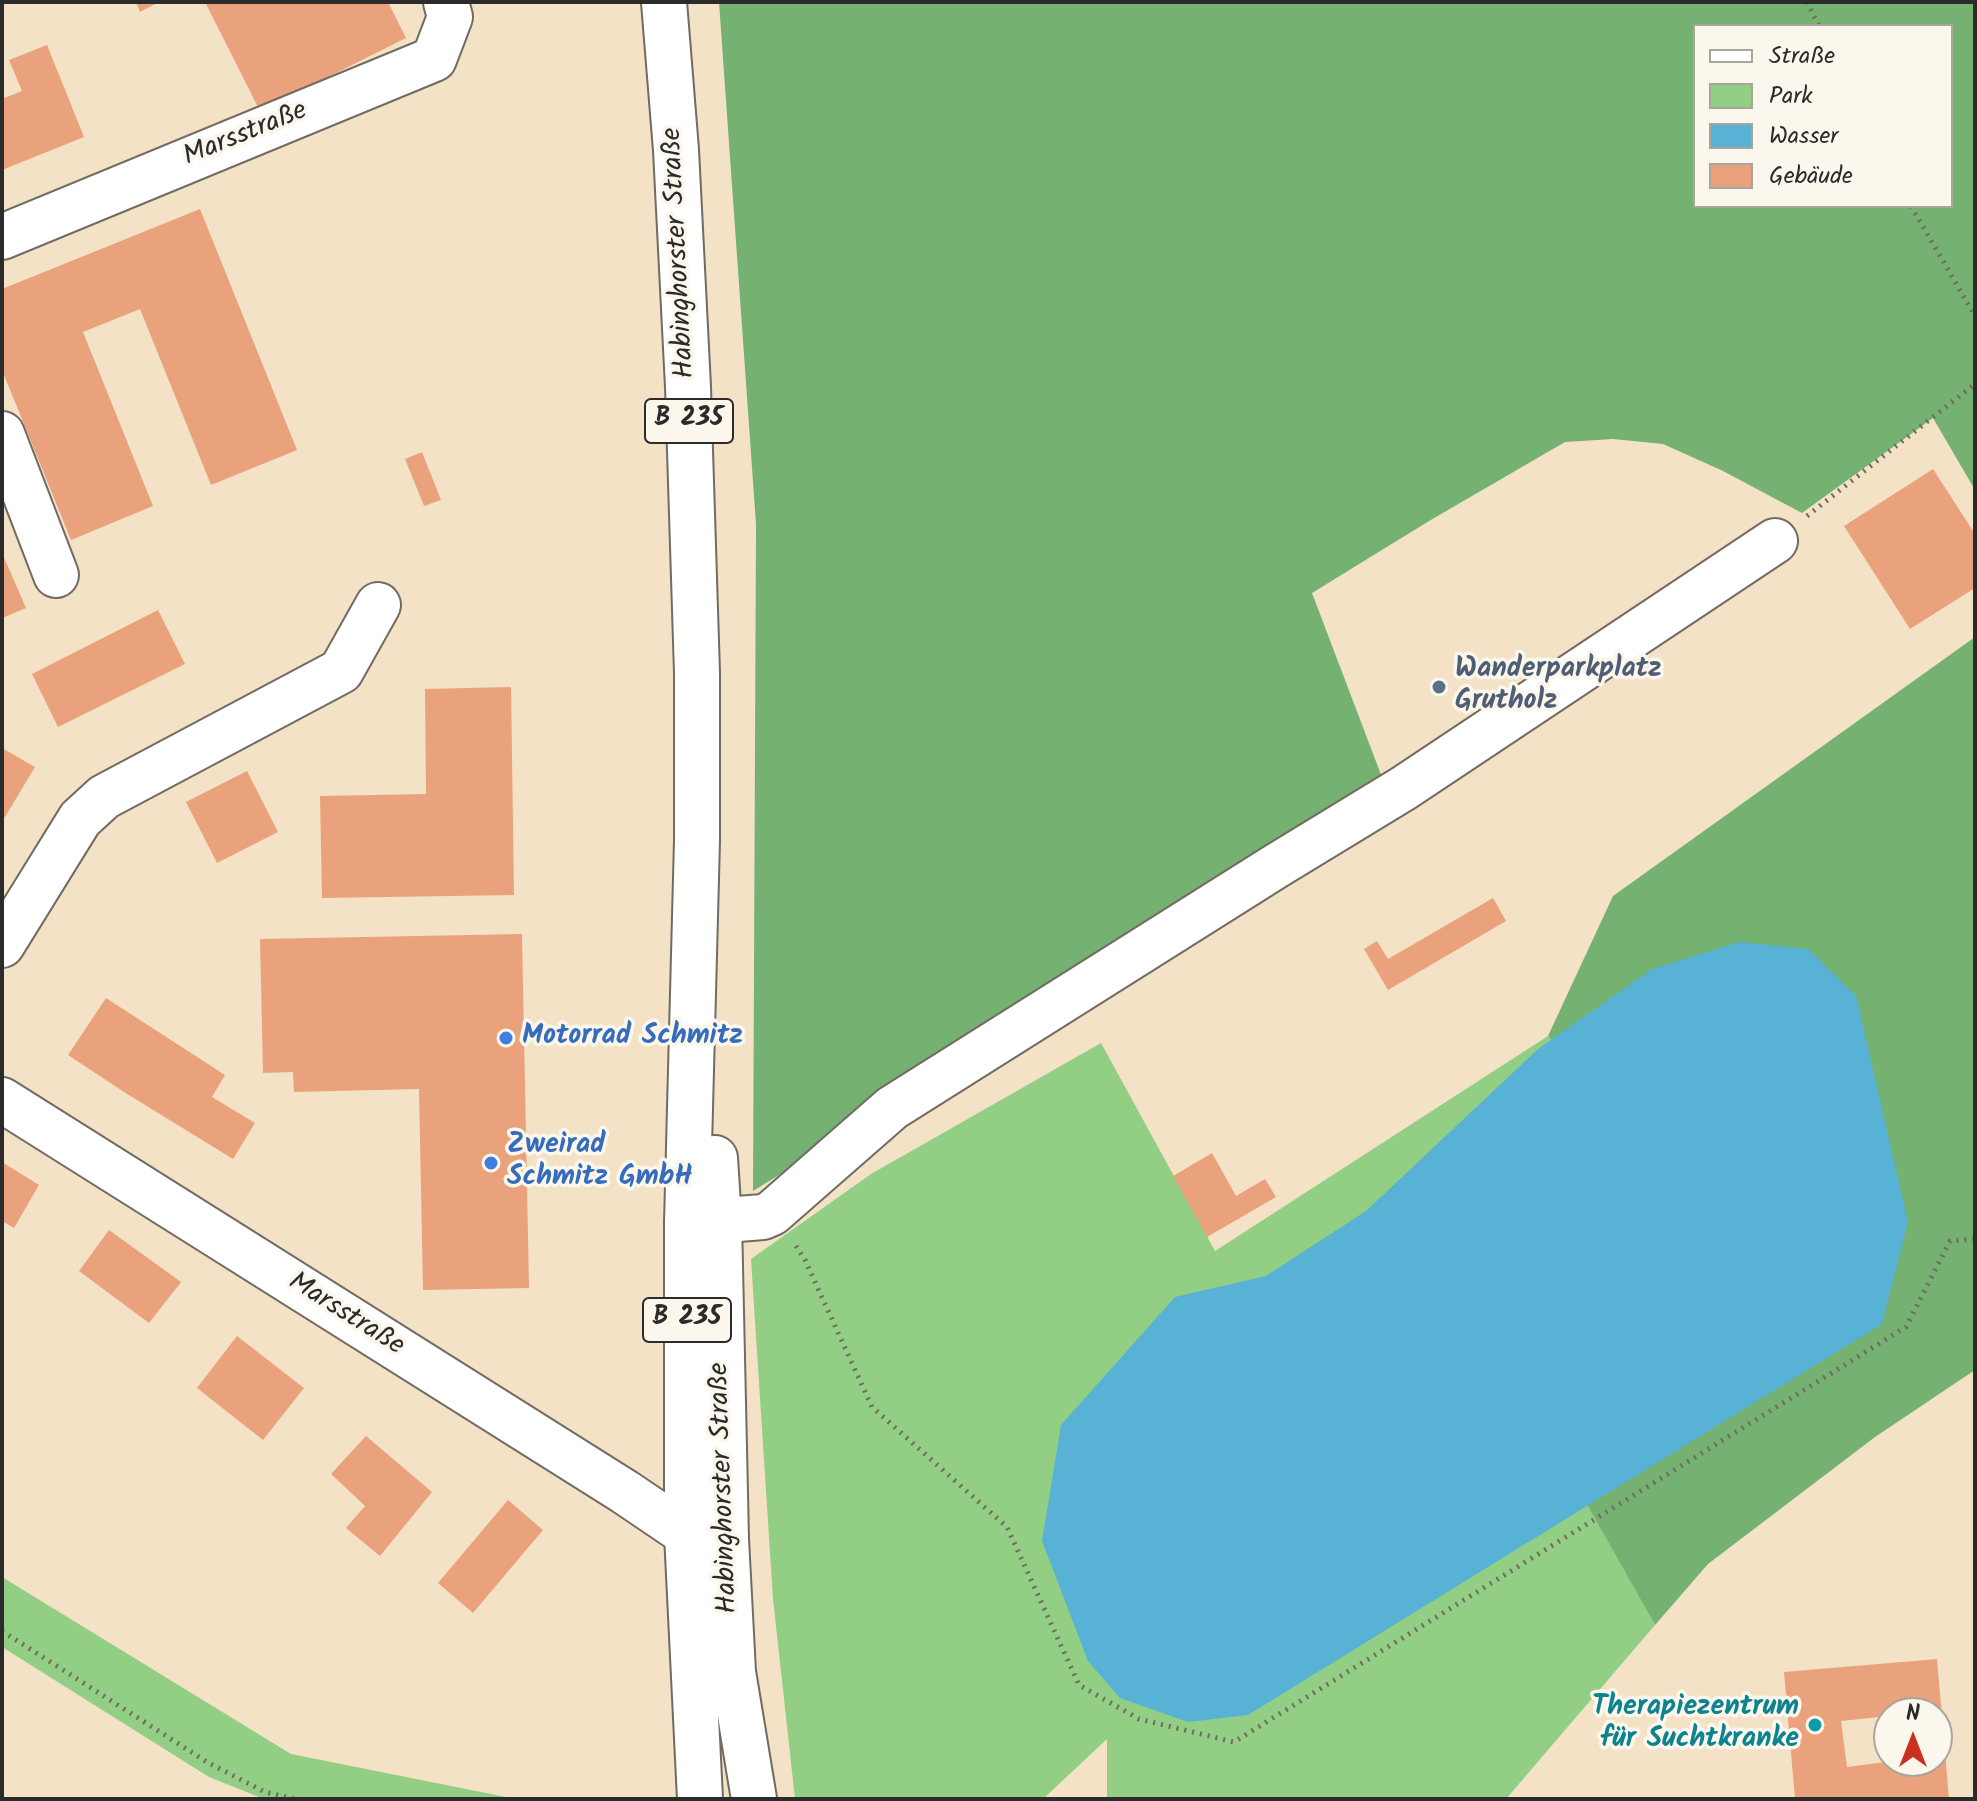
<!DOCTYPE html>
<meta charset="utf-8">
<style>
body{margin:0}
#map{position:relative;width:1977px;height:1801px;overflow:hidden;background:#f4e2c7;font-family:Kalam,sans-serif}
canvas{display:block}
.frame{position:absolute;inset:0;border:4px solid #2b2b2b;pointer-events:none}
.legend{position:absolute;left:1693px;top:24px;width:260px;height:184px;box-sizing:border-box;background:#fbf7ec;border:2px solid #a8a59f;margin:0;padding:10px 14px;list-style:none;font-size:24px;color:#2b2b2b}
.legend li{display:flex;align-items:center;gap:16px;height:40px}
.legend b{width:40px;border:2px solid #a8a59f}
.north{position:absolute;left:1873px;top:1697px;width:80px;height:80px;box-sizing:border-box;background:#fbf7ec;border:2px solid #a8a59f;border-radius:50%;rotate:0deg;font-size:22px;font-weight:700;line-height:32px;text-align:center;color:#2b2b2b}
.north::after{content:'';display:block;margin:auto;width:28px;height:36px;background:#c8321e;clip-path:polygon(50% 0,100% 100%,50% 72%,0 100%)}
</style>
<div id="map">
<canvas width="1977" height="1801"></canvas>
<div class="frame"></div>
<ul class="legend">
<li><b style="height:10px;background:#fff"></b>Straße</li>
<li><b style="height:22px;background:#92ce83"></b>Park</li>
<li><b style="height:22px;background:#58b2d5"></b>Wasser</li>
<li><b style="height:22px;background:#e9a27b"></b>Gebäude</li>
</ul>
<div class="north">N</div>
</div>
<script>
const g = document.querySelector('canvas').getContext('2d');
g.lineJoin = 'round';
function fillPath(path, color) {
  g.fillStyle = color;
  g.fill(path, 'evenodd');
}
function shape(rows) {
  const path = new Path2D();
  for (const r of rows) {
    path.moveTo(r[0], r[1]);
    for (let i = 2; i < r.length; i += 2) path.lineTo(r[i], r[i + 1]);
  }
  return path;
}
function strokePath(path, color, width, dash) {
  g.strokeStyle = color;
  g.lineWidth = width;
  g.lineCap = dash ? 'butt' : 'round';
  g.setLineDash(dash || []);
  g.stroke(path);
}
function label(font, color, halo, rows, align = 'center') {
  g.font = font + ' Kalam,sans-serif';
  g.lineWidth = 7;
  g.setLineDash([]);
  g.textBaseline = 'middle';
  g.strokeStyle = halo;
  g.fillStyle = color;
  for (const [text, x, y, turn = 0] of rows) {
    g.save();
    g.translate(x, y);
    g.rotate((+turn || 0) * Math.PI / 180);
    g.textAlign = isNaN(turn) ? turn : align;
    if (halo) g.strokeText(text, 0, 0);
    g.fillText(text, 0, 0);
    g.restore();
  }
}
fillPath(shape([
 [1548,1036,1766,1303,1571,1474,1655,1625,1506,1799,1107,1799,1107,1739,1043,1799,795,1799,773,1599,751,1259,871,1174,1101,1043,1215,1251],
 [2,1577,291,1754,516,1799,264,1799,209,1777,2,1647]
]), '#92ce83');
fillPath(shape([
 [719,2,1975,2,1975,490,1933,418,1802,513,1723,471,1663,444,1613,439,1565,442,1429,521,1312,593,1383,780,884,1110,753,1191,756,524],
 [1695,26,1951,26,1951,206,1695,206],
 [1975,637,1975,1370,1875,1437,1708,1564,1655,1625,1570,1474,1765,1303,1548,1036,1613,896]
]), '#75b171');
fillPath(shape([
 [1740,942,1808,949,1856,996,1908,1222,1882,1324,1248,1715,1188,1722,1120,1698,1088,1661,1042,1541,1061,1425,1175,1297,1266,1276,1366,1211,1538,1049,1652,969]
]), '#58b2d5');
fillPath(shape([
 [136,2,159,2,140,12],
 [205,2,388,2,406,38,260,111],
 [47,45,84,137,2,170,2,99,22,91,9,60],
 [200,209,297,450,211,485,140,309,83,332,153,506,71,540,2,370,2,289],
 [422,452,441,500,424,506,405,459],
 [1933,469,1975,534,1975,588,1910,629,1844,526],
 [2,553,26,608,2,618],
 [158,610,185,664,58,727,32,674],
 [511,687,514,895,322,898,320,796,426,794,425,689],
 [2,748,35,767,2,822],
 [247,771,278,832,217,863,186,802],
 [1493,898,1506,921,1388,990,1364,949,1377,941,1388,959],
 [522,934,529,1288,423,1290,419,1089,294,1092,293,1072,263,1073,260,939],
 [106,998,225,1075,212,1097,255,1123,233,1159,124,1092,68,1055],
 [1212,1153,1236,1196,1265,1179,1276,1197,1207,1237,1173,1176],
 [2,1162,39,1185,14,1228,2,1221],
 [109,1230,181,1282,149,1323,79,1271],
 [237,1336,304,1388,263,1440,197,1388],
 [366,1436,432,1492,380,1556,346,1528,365,1506,331,1474],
 [508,1500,543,1530,473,1613,438,1583],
 [1937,1659,1949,1799,1795,1799,1784,1672],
 [1889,1713,1937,1713,1937,1761,1893,1761,1847,1767,1841,1721,1889,1716]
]), '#e9a27b');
const minor = shape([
 [2,237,434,59,450,17,446,2],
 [2,434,56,575],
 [2,945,80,819,104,797,341,671,378,605],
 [2,1100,625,1492,687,1534],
 [687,1223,763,1217,772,1213,892,1108,1276,866,1404,788,1775,541]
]);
const major = shape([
 [664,2,676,150,688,387,697,673,697,840,687,1223,687,1534,700,1799],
 [715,1158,719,1221,726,1539,733,1672,754,1799]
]);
strokePath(minor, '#716b62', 48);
strokePath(major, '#716b62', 48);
strokePath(shape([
 [1807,2,1819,26],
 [1911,206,1975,316],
 [1807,516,1975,384],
 [796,1246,805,1260,872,1407,1007,1527,1079,1685,1139,1719,1234,1742,1906,1327,1950,1241,1975,1239],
 [2,1631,207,1762,265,1792,294,1799]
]), '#716b62', 5, [2, 6]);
strokePath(minor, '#fff', 44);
strokePath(major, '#fff', 44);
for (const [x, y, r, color] of [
 [1439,687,8,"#5c6f8a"],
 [506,1038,8,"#3f7fe0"],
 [491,1163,8,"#3f7fe0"],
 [1815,1725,8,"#0f9aa8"]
]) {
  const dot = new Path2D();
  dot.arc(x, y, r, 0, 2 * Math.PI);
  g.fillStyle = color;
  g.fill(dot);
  strokePath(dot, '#fbf7ec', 3);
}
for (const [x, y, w] of [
 [689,421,88],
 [687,1320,88]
]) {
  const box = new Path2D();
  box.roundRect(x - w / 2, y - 22, w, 44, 6);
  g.fillStyle = '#fbf7ec';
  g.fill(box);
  strokePath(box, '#2b2b2b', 2);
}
label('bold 26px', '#2b2b2b', null, [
 ["B 235",689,421],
 ["B 235",687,1320]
]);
label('28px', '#2b2b2b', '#fbf7ec', [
 ["Marsstraße",246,136,-22],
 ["Habinghorster Straße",681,253,-93],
 ["Marsstraße",345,1316,32],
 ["Habinghorster Straße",726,1488,-92]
]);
label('bold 28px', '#4e5e75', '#fbf7ec', [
 ["Wanderparkplatz",1455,671],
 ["Grutholz",1455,703]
], 'left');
label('bold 28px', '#366cbe', '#fbf7ec', [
 ["Motorrad Schmitz",522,1038],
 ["Zweirad",507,1147],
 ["Schmitz GmbH",507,1179]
], 'left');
label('bold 28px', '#0d838f', '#fbf7ec', [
 ["Therapiezentrum",1799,1709],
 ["für Suchtkranke",1799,1741]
], 'right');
</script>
